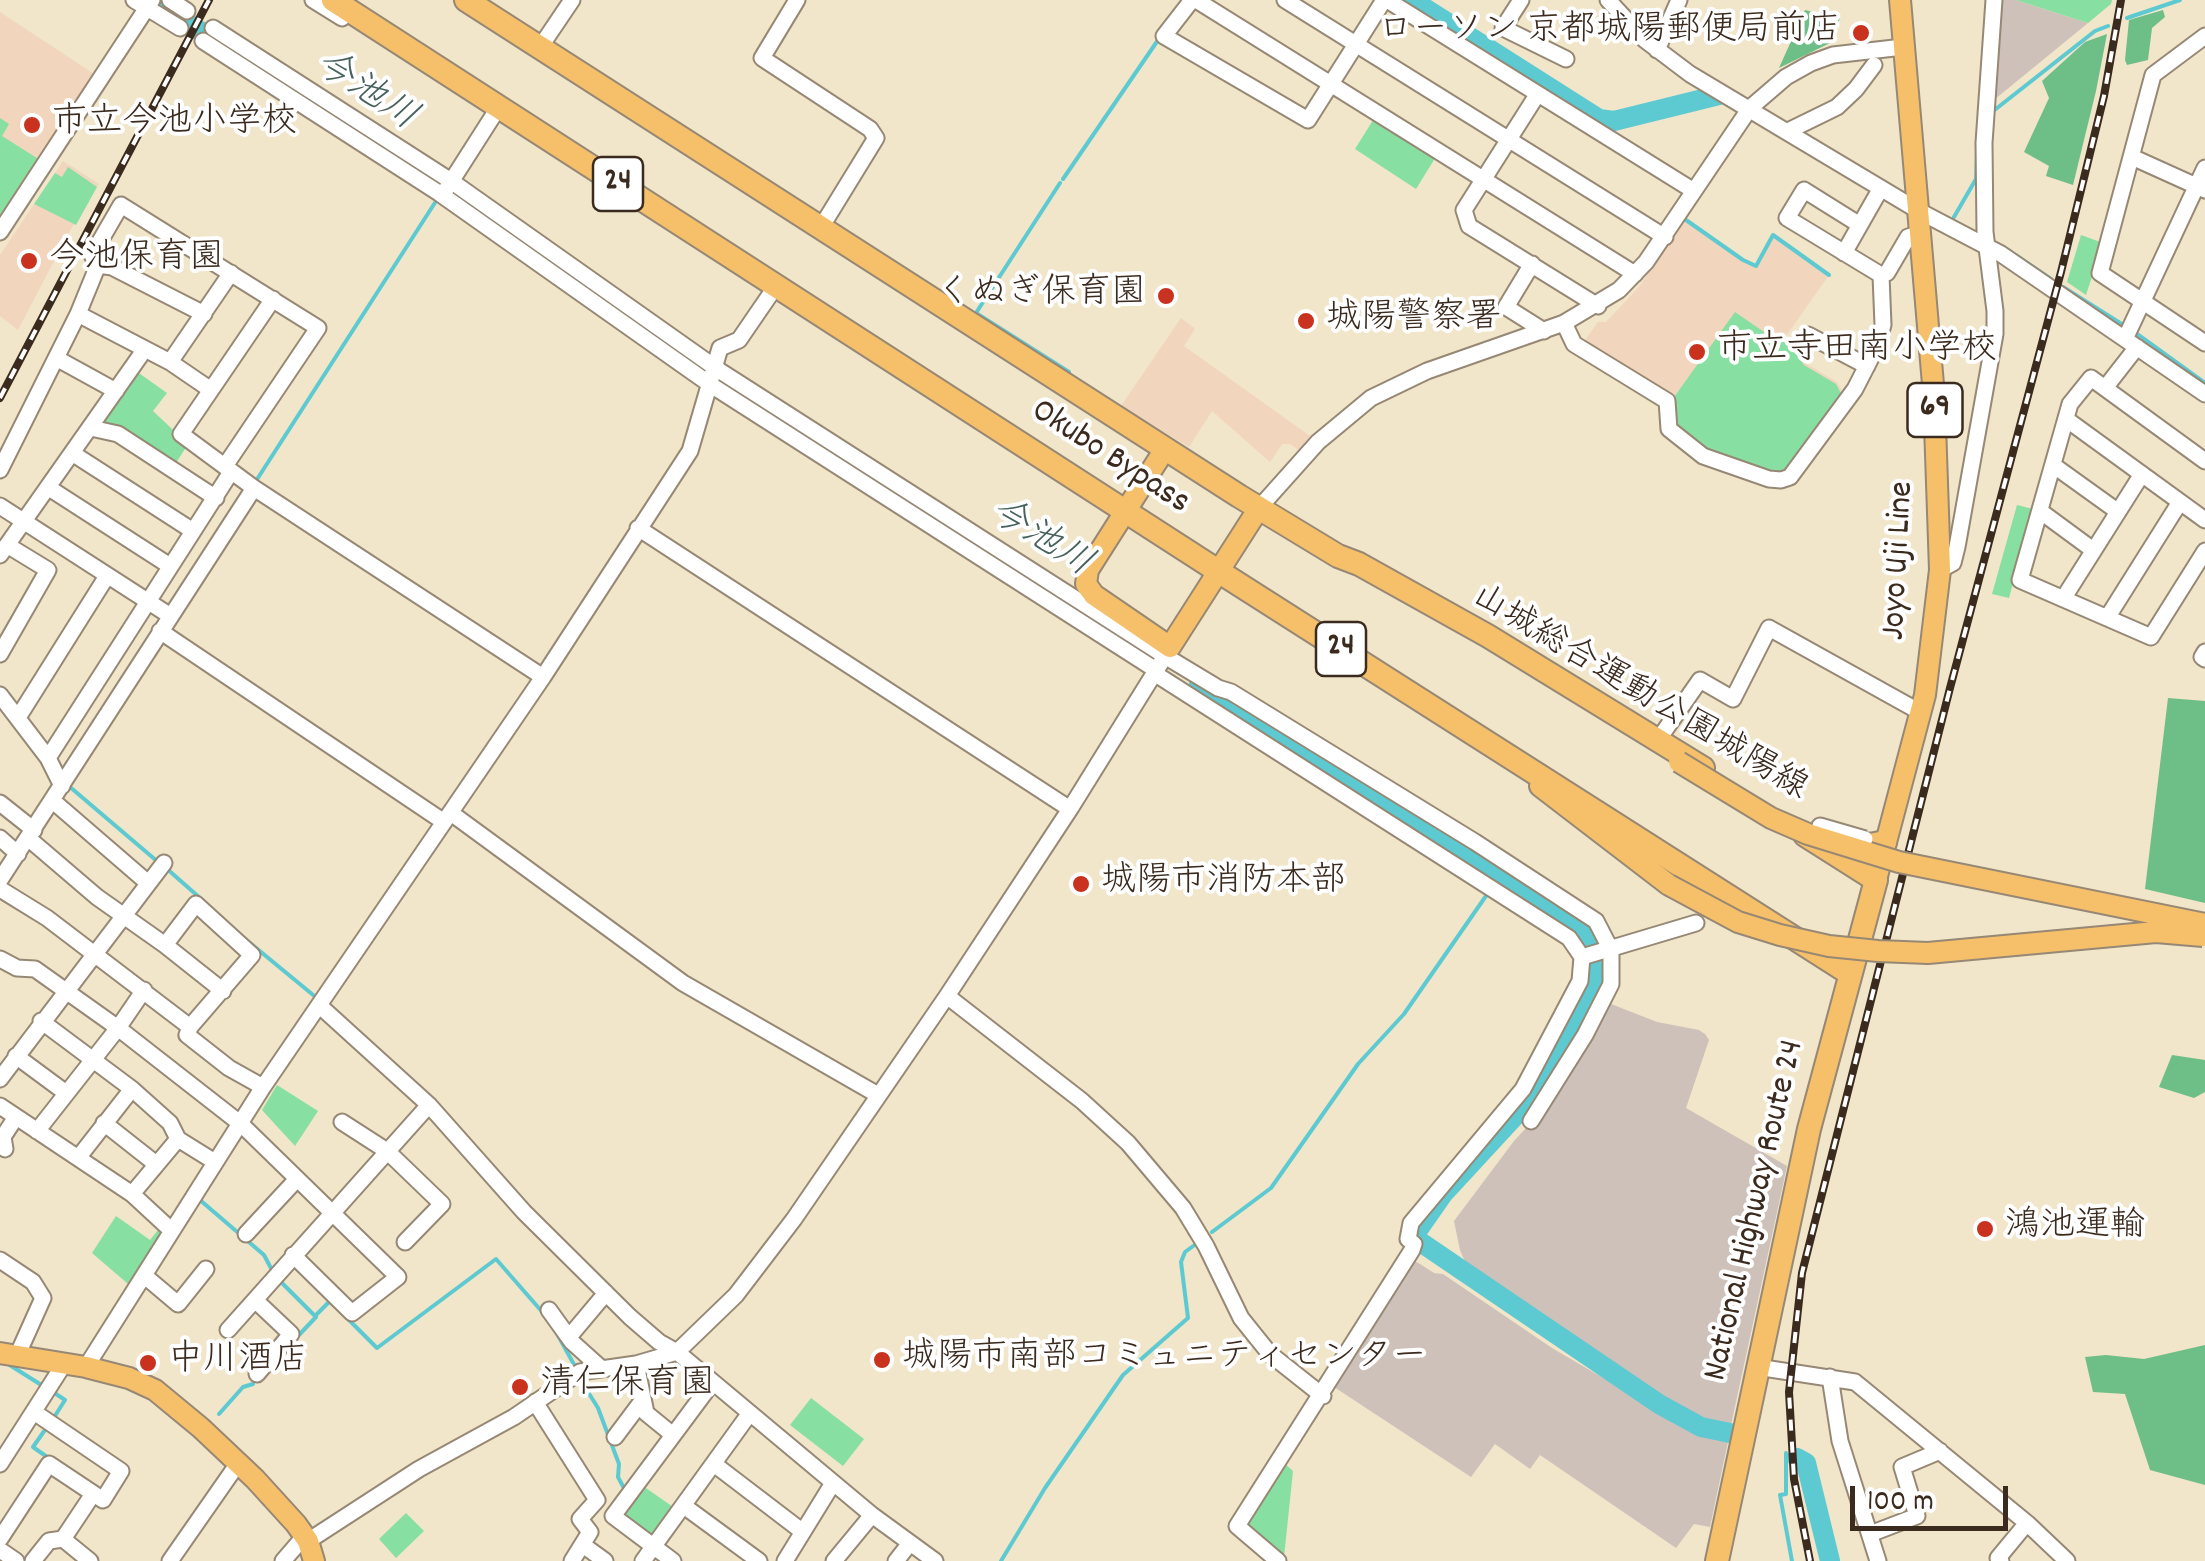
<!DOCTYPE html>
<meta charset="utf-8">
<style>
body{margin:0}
#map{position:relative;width:2205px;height:1561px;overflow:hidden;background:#f1e5ca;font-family:Dekko,sans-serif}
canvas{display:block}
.scale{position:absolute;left:1850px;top:1486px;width:158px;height:45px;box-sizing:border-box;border:5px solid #3b2a1e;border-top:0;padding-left:12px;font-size:30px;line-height:35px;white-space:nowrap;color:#3b2a1e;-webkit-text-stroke:8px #fff;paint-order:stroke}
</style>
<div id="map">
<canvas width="2205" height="1561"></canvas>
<div class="scale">100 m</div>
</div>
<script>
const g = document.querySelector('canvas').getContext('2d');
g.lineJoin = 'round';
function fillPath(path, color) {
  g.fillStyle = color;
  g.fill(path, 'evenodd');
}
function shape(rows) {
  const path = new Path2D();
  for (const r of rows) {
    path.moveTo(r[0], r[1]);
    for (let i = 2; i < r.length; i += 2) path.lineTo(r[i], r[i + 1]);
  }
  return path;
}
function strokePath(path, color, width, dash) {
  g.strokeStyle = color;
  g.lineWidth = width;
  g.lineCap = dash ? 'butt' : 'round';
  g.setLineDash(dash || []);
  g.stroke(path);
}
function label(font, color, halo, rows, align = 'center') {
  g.font = font + ' Dekko,"Klee One",sans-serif';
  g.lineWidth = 8;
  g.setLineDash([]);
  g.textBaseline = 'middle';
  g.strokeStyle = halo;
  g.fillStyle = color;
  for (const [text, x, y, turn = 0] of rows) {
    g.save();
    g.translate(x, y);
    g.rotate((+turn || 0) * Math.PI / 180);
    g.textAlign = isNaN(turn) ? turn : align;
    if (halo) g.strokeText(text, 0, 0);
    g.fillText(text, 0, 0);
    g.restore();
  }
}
fillPath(shape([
 [0,12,97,76,0,221],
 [63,161,99,184,68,234,18,330,0,316,0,255],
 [1686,220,1742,260,1756,265,1773,235,1829,275,1786,336,1805,363,1837,382,1845,396,1670,399,1579,342,1586,339,1598,322,1606,322,1638,288],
 [1181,318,1195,329,1184,346,1310,436,1299,450,1290,444,1282,444,1270,462,1212,411,1189,447,1121,406]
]), '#f1d5bd');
fillPath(shape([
 [1998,0,2016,0,2088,23,1989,104],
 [1606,1002,1657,1022,1699,1030,1705,1034,1709,1040,1686,1108,1787,1166,1731,1425,1703,1420,1599,1359,1469,1271,1460,1250,1454,1221,1514,1141,1540,1113],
 [1412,1259,1434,1273,1443,1274,1552,1348,1629,1393,1633,1389,1700,1430,1729,1437,1710,1527,1694,1524,1676,1548,1540,1455,1530,1469,1495,1444,1471,1477,1328,1383]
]), '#cec1ba');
fillPath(shape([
 [2016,0,2112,0,2111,4,2088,23],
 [1375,117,1437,155,1416,189,1355,149],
 [0,118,9,124,2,136,40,160,0,221],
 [68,167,97,187,76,225,34,204,55,173,62,177],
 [2081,235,2103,243,2086,295,2067,282],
 [1735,312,1780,343,1785,338,1804,365,1836,384,1843,397,1786,474,1780,476,1706,450,1673,425,1672,400],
 [136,371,167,393,153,411,188,444,174,466,104,424,102,418],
 [2017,505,2033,509,2009,598,1992,594],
 [277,1085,318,1111,295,1146,262,1110],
 [116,1216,150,1240,162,1225,169,1230,134,1289,92,1253],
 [811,1398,864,1439,843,1466,790,1425],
 [1283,1462,1293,1471,1284,1557,1244,1522],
 [643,1486,676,1509,656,1537,648,1537,626,1519,625,1511],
 [406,1513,424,1531,396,1558,379,1539]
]), '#88dfa2');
fillPath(shape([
 [1805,10,1840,18,1830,43,1779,68],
 [2163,10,2165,17,2152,28,2148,60,2127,65,2125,60,2129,20],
 [2107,34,2096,91,2073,185,2046,176,2049,166,2024,152,2049,98,2042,81,2085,42],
 [2168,698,2205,701,2205,903,2145,889],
 [2172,1055,2205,1060,2205,1092,2194,1098,2159,1087],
 [2205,1345,2205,1485,2150,1470,2125,1394,2093,1392,2085,1357,2106,1355,2144,1359]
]), '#6ebe88');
strokePath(shape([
 [2127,18,2180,0],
 [1992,112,2095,31,2108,26],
 [1063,179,1158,40],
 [1060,183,976,313,1069,372],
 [1954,217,1976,179,1977,153],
 [1686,220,1743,260,1756,266,1773,235,1829,275],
 [2005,248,2051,279],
 [2063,287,2128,328],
 [2136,333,2205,383],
 [254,484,438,198],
 [70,787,158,862],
 [166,868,200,898],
 [1492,885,1498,873],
 [244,938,318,999],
 [200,1200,264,1255,273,1272],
 [1212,1232,1271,1188,1358,1064,1404,1014,1488,893],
 [279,1280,316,1317,298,1336],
 [315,1316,330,1301,332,1304],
 [346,1317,377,1348,496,1259,544,1314],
 [555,1330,577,1370],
 [8,1364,43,1386],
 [580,1379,598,1408,619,1464,618,1477,626,1492],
 [50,1390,65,1400,53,1419],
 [219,1414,243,1387,253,1384],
 [47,1427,33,1447,50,1459],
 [1786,1453,1786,1494,1780,1495,1792,1561],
 [1001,1561,1045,1488,1123,1375,1188,1318,1181,1262,1185,1252,1196,1244]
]), '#5dcad2', 4);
strokePath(shape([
 [151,0,225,47],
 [1412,0,1599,119,1614,121,1719,95],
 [368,138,435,183],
 [459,199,576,278],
 [698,364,803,433],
 [1199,684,1585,928,1597,949,1595,983,1560,1052,1515,1116,1443,1194,1413,1237,1659,1404,1701,1427,1730,1433],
 [1797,1458,1806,1463,1830,1561]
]), '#5dcad2', 20);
const minor = shape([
 [134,0,180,28],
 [170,0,187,11],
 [313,0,342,18],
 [797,0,762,58,870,129,876,138,825,221,815,226],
 [1192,0,1164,36,1308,120,1384,0],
 [1196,0,1635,274],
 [1285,0,1665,237],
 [1387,0,1694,191],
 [1521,0,1503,28,1566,59],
 [1608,0,1645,40,1690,74,1919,211,2001,254,2205,394],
 [213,28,451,181,720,371,1165,656,1218,688,1231,692,1475,842,1596,921,1611,950,1611,984,1585,1035,1531,1121],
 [2205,36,2153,75,2100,273,2205,343],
 [545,40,572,0],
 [203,41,439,193,711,385,1156,670],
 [1657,50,1679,0],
 [1537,95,1464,210,1469,226,1598,306],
 [1788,131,1837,107,1856,89,1874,65],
 [2132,157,2205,190],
 [447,188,493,116],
 [0,232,152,0],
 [1844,253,1881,188],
 [1532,264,1506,307,1544,331],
 [98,265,112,267,204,314],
 [1881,275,1887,273,1908,237,1921,233],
 [273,299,181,434,254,488,543,677],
 [78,314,170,362,211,390],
 [1564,323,1574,344,1667,401,1669,429,1703,456,1769,479,1781,480,1790,477,1855,389,1877,346,1883,325,1881,275,1787,218,1804,190,1860,225],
 [1808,335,1867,366],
 [2125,339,2205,168],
 [56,358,116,391],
 [170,362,231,273],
 [2105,388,2137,347],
 [2066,419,2205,520],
 [91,428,118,434,216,498],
 [72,453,193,531],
 [2205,461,2091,378,2070,404,2020,580,2151,637,2205,551],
 [2053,465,2117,511],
 [0,470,78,314,98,265,92,255,121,205,318,328,225,466],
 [49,488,170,566],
 [0,506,169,615],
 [1259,508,1318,442,1371,398,1427,371,1564,323,1619,290,1646,262,1750,108,1786,77,1811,63,1833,55,1903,47],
 [2040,511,2093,550],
 [638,528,1070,809],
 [0,555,145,349],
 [1940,570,1953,563,1957,547,1995,334,1995,311,1985,232,1984,143,1994,0],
 [2063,599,2142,474],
 [2107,618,2180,502],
 [160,631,444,822],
 [2205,652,2202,657,2205,659],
 [0,654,48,570,7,545],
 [1154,673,1569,938,1582,957,1580,981,1523,1089,1411,1223,1408,1239,1414,1244,1412,1250,1237,1526,1278,1561],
 [0,695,48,758,62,786],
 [19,716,107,576],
 [1658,740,1700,680,1733,699,1769,628,1920,712],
 [48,758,231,472],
 [53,801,148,883],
 [0,803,34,830],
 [451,813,683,983,878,1095],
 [0,838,18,854],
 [28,838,97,897,165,945,223,991],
 [0,880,254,488],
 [0,889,47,918,190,1027],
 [165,945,196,904,252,955,190,1027,187,1035,229,1068,263,1087],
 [1582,957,1696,923],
 [0,959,17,968,35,969,118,1028,241,1124,398,1277,352,1313,293,1255],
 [947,996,1082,1101,1128,1143,1183,1208,1206,1246,1241,1318,1257,1338,1270,1354,1323,1396],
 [321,1007,429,1105,524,1212,630,1317,659,1342,677,1352,872,1515,935,1561],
 [41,1021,132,1089,170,1123,178,1139,215,1162],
 [16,1056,66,1093],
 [0,1079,164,863],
 [0,1106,132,1194,172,1231],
 [342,1122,387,1151,442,1204,405,1242],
 [104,1123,156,1164],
 [37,1131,118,1028,144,990],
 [5,1149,3,1137,16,1117],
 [78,1158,132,1089],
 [132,1194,178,1139],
 [246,1234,297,1179],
 [0,1260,33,1282,43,1298,17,1356],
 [146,1277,178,1304,206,1269],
 [255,1300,291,1334,257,1374],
 [549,1310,572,1342,602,1369],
 [228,1330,429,1105],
 [569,1337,606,1293],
 [636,1364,646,1413,673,1435],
 [86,1367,263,1087,543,677,690,451,720,348,739,340,776,286,769,282],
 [1757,1367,1855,1382,2027,1523,2067,1561],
 [1830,1377,1840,1441,1878,1561],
 [535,1402,597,1500,580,1519,590,1532,572,1561],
 [615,1437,642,1401],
 [0,1464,64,1364],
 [714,1464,803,1532],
 [684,1506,759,1561],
 [1870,1534,1917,1516,1902,1467,1940,1451],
 [0,1539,49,1464,103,1500,121,1471,34,1412],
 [63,1539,90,1561],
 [308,1541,419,1469,514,1417,580,1372,636,1364,677,1352,736,1295,794,1219,947,996,1070,809,1170,648],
 [583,1545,605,1561],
 [0,1550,16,1561],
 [33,1561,49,1541,63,1539,93,1494],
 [170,1561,239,1462],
 [283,1561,302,1539],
 [643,1561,750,1413],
 [673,1561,613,1516,712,1383],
 [785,1561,833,1483],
 [834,1561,872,1515],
 [896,1561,910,1543],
 [2001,1561,1998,1558,2027,1523]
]);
const major = shape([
 [1165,449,1088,570,1086,584,1094,595,1170,647,1259,508],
 [1540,786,1669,885],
 [1876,880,1925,695,1940,570,1934,396,1900,0],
 [0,1353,86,1367,129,1378,155,1390,201,1428,255,1479,296,1524,308,1541,314,1561]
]);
const highway = shape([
 [333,0,1218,571,1849,973],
 [466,0,1239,496,1338,556,1359,564,1488,636,1703,768],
 [1847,842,1870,845,1885,842],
 [1717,1561,1809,1129,1876,880,1805,835]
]);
strokePath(minor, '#968874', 19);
strokePath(major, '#968874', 24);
strokePath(highway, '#968874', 26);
strokePath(minor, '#fff', 15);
strokePath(major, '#f6c06b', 20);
strokePath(highway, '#f6c06b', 22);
const rail = shape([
 [0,398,209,0],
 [1810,1561,1794,1479,1789,1392,1802,1273,1950,688,2061,272,2104,96,2121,0]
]);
strokePath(rail, '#3b2a1e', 8);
strokePath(rail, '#fff', 4, [11]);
const minorBridge = shape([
 [1832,835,1819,831,1820,826,1865,839]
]);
const majorBridge = shape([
 [1679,762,1771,818,1808,834,1899,862,2205,924],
 [1669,885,1738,922,1780,935,1829,946,1878,951,1928,953,2156,932,2203,936]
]);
strokePath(minorBridge, '#968874', 19, []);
strokePath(majorBridge, '#968874', 24, []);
strokePath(minorBridge, '#fff', 15);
strokePath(majorBridge, '#f6c06b', 20);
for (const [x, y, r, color] of [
 [1861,33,10,"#c8321e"],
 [32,125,10,"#c8321e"],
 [29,261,10,"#c8321e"],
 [1166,296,10,"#c8321e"],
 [1306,321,10,"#c8321e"],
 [1697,352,10,"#c8321e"],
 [1081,884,10,"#c8321e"],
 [1985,1229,10,"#c8321e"],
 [882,1360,10,"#c8321e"],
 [148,1363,10,"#c8321e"],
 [520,1387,10,"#c8321e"]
]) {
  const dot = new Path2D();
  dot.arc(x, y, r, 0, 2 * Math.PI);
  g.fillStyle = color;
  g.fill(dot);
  strokePath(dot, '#fff', 4);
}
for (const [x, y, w] of [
 [618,184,50],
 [1935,410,55],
 [1341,649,50]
]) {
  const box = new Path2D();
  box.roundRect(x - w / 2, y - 27, w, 54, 8);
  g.fillStyle = '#fff';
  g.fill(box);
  strokePath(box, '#3b2a1e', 2.5);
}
label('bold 32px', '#3b2a1e', null, [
 ["24",618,184],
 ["69",1935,410],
 ["24",1341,649]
]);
label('35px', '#3b2a1e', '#fff', [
 ["ローソン 京都城陽郵便局前店",1841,33,"right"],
 ["市立今池小学校",52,125],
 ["今池保育園",49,261],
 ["くぬぎ保育園",1146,296,"right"],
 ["城陽警察署",1326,321],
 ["市立寺田南小学校",1717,352],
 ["城陽市消防本部",1101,884],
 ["鴻池運輸",2005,1229],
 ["城陽市南部コミュニティセンター",902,1360],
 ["中川酒店",168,1363],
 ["清仁保育園",540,1387]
], 'left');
label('35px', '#3b2a1e', '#fff', [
 ["Okubo Bypass",1109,459,33],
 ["Joyo Uji Line",1901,561,-87],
 ["山城総合運動公園城陽線",1638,695,31],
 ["National Highway Route 24",1757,1211,-77]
]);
label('italic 38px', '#47625d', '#fff', [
 ["今池川",364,94,33],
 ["今池川",1039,541,32]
]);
</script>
